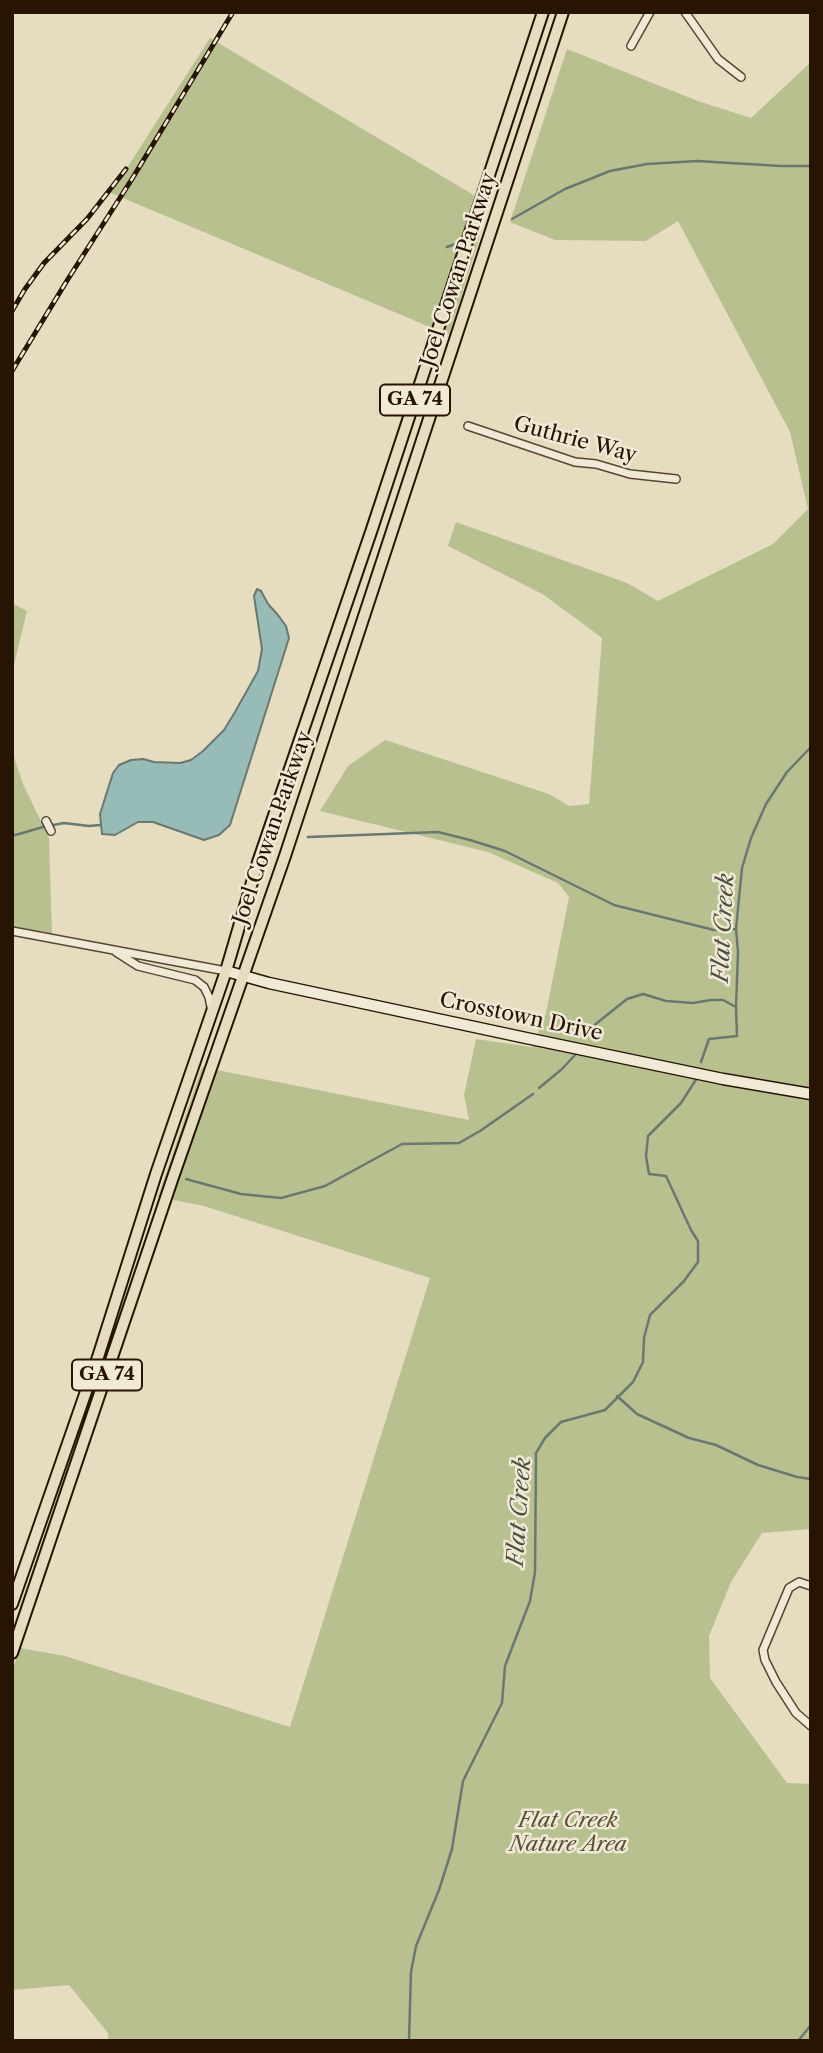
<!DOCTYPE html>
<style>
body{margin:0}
#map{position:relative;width:823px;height:2053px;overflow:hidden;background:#e6ddc0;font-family:"Libre Caslon Text",serif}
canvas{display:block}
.frame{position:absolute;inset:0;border:14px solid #271402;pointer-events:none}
</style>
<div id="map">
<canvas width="823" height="2053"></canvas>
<div class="frame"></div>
</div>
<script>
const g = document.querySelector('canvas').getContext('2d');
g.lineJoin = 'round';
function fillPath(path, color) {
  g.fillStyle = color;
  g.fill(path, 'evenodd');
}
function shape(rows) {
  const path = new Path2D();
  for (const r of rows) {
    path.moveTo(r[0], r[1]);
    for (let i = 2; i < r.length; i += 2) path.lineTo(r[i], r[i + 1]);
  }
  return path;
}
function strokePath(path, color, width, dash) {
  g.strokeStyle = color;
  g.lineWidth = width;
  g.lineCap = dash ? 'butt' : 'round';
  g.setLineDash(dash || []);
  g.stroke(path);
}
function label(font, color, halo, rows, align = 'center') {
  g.font = font + ' "Libre Caslon Text",serif';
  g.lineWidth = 5;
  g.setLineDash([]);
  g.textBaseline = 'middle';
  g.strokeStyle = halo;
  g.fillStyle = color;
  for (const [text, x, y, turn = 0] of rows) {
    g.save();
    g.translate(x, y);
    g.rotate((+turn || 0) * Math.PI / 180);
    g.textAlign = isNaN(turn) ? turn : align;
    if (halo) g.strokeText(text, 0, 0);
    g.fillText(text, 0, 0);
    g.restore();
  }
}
fillPath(shape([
 [210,38,487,203,478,243,449,335,111,193],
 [567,49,698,101,751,118,811,62,811,1529,762,1533,731,1582,709,1636,710,1678,787,1783,811,1784,811,2041,108,2041,108,2033,69,1985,12,1990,12,1671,20,1648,65,1656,290,1727,430,1278,204,1206,158,1197,202,1067,469,1120,464,1095,476,1039,532,1047,546,1013,569,897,558,883,488,852,320,811,348,766,385,740,549,794,569,806,589,804,602,638,544,595,448,546,456,522,627,583,658,601,773,544,808,509,790,432,678,221,646,241,555,240,510,222],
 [12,603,27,611,12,673],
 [12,751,23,784,49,838,52,935,12,927]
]), '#b8c090');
const water = shape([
 [257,589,261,591,268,604,278,615,286,626,289,638,230,825,219,835,204,840,153,822,138,822,115,835,102,834,100,814,113,773,119,765,131,760,143,759,154,762,180,763,191,760,203,751,224,730,235,712,258,671,262,649,254,596,257,589]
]);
fillPath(water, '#97bbb7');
strokePath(water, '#6a786f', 2);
strokePath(shape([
 [512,219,565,189,610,171,647,164,697,161,781,166,811,166],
 [447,247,455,244],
 [12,836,43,827,64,823,89,826,100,825],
 [308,837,438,832,470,840,505,851,614,905,714,930,736,929],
 [582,1035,627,999,643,994,666,1001,693,1003,711,1000,723,1000,736,1007],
 [701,1062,709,1039,737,1036,736,1007,738,952,736,929,742,868,751,838,766,804,787,772,811,747],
 [539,1088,562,1069,575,1055],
 [186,1179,241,1194,281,1198,325,1186,402,1144,459,1143,480,1131,533,1094],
 [617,1396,637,1414,689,1438,716,1445,758,1465,797,1477,811,1479],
 [409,2041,411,1972,416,1946,439,1890,452,1849,463,1781,502,1703,505,1666,530,1601,535,1572,536,1453,545,1438,561,1422,605,1410,633,1382,643,1362,644,1338,650,1315,684,1281,698,1262,698,1241,691,1230,666,1176,649,1174,646,1156,648,1136,681,1103,697,1078],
 [798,2041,811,2025]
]), '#6a786f', 2.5);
const street = shape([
 [685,12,718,59,741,77],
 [631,46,650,12],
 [468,426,575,462,596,464,630,474,676,479],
 [46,821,51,831],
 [12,931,226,971],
 [116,952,138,966,195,980,204,987,209,997,211,1007],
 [811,1586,799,1582,789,1588,763,1650,765,1660,776,1682,796,1713,811,1726]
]);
const secondary = shape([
 [226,971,269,983,526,1038,723,1079,811,1094]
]);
const primary = shape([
 [12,1604,98,1357,156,1174,226,971,258,862,372,529,543,12],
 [12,1653,172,1180,285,856,563,12]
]);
strokePath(street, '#574632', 10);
strokePath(secondary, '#271402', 13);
strokePath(primary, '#271402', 14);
strokePath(street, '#efe9d6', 7);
strokePath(secondary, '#efe9d6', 10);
strokePath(primary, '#e6ddc0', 10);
const rail = shape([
 [12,311,25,289,44,263,87,219,126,169],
 [12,371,68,279,132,179,233,12]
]);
strokePath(rail, '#271402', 5);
strokePath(rail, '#efe9d6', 2.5, [8]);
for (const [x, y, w] of [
 [415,400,70],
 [107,1375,70]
]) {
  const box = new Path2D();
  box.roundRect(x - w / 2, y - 15.5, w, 31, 5);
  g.fillStyle = '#efe9d6';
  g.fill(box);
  strokePath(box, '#271402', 2);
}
label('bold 19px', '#271402', null, [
 ["GA 74",415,400],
 ["GA 74",107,1375]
]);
label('21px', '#271402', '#efe9d6', [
 ["Joel Cowan Parkway",459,270,-72],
 ["Guthrie Way",575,440,15],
 ["Joel Cowan Parkway",273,828,-71],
 ["Crosstown Drive",521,1017,12]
]);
label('italic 21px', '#5a5034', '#efe9d6', [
 ["Flat Creek",568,1821],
 ["Nature Area",568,1845]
]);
label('italic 23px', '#4e4e41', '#efe9d6', [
 ["Flat Creek",724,928,-87],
 ["Flat Creek",520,1512,-86]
]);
</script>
